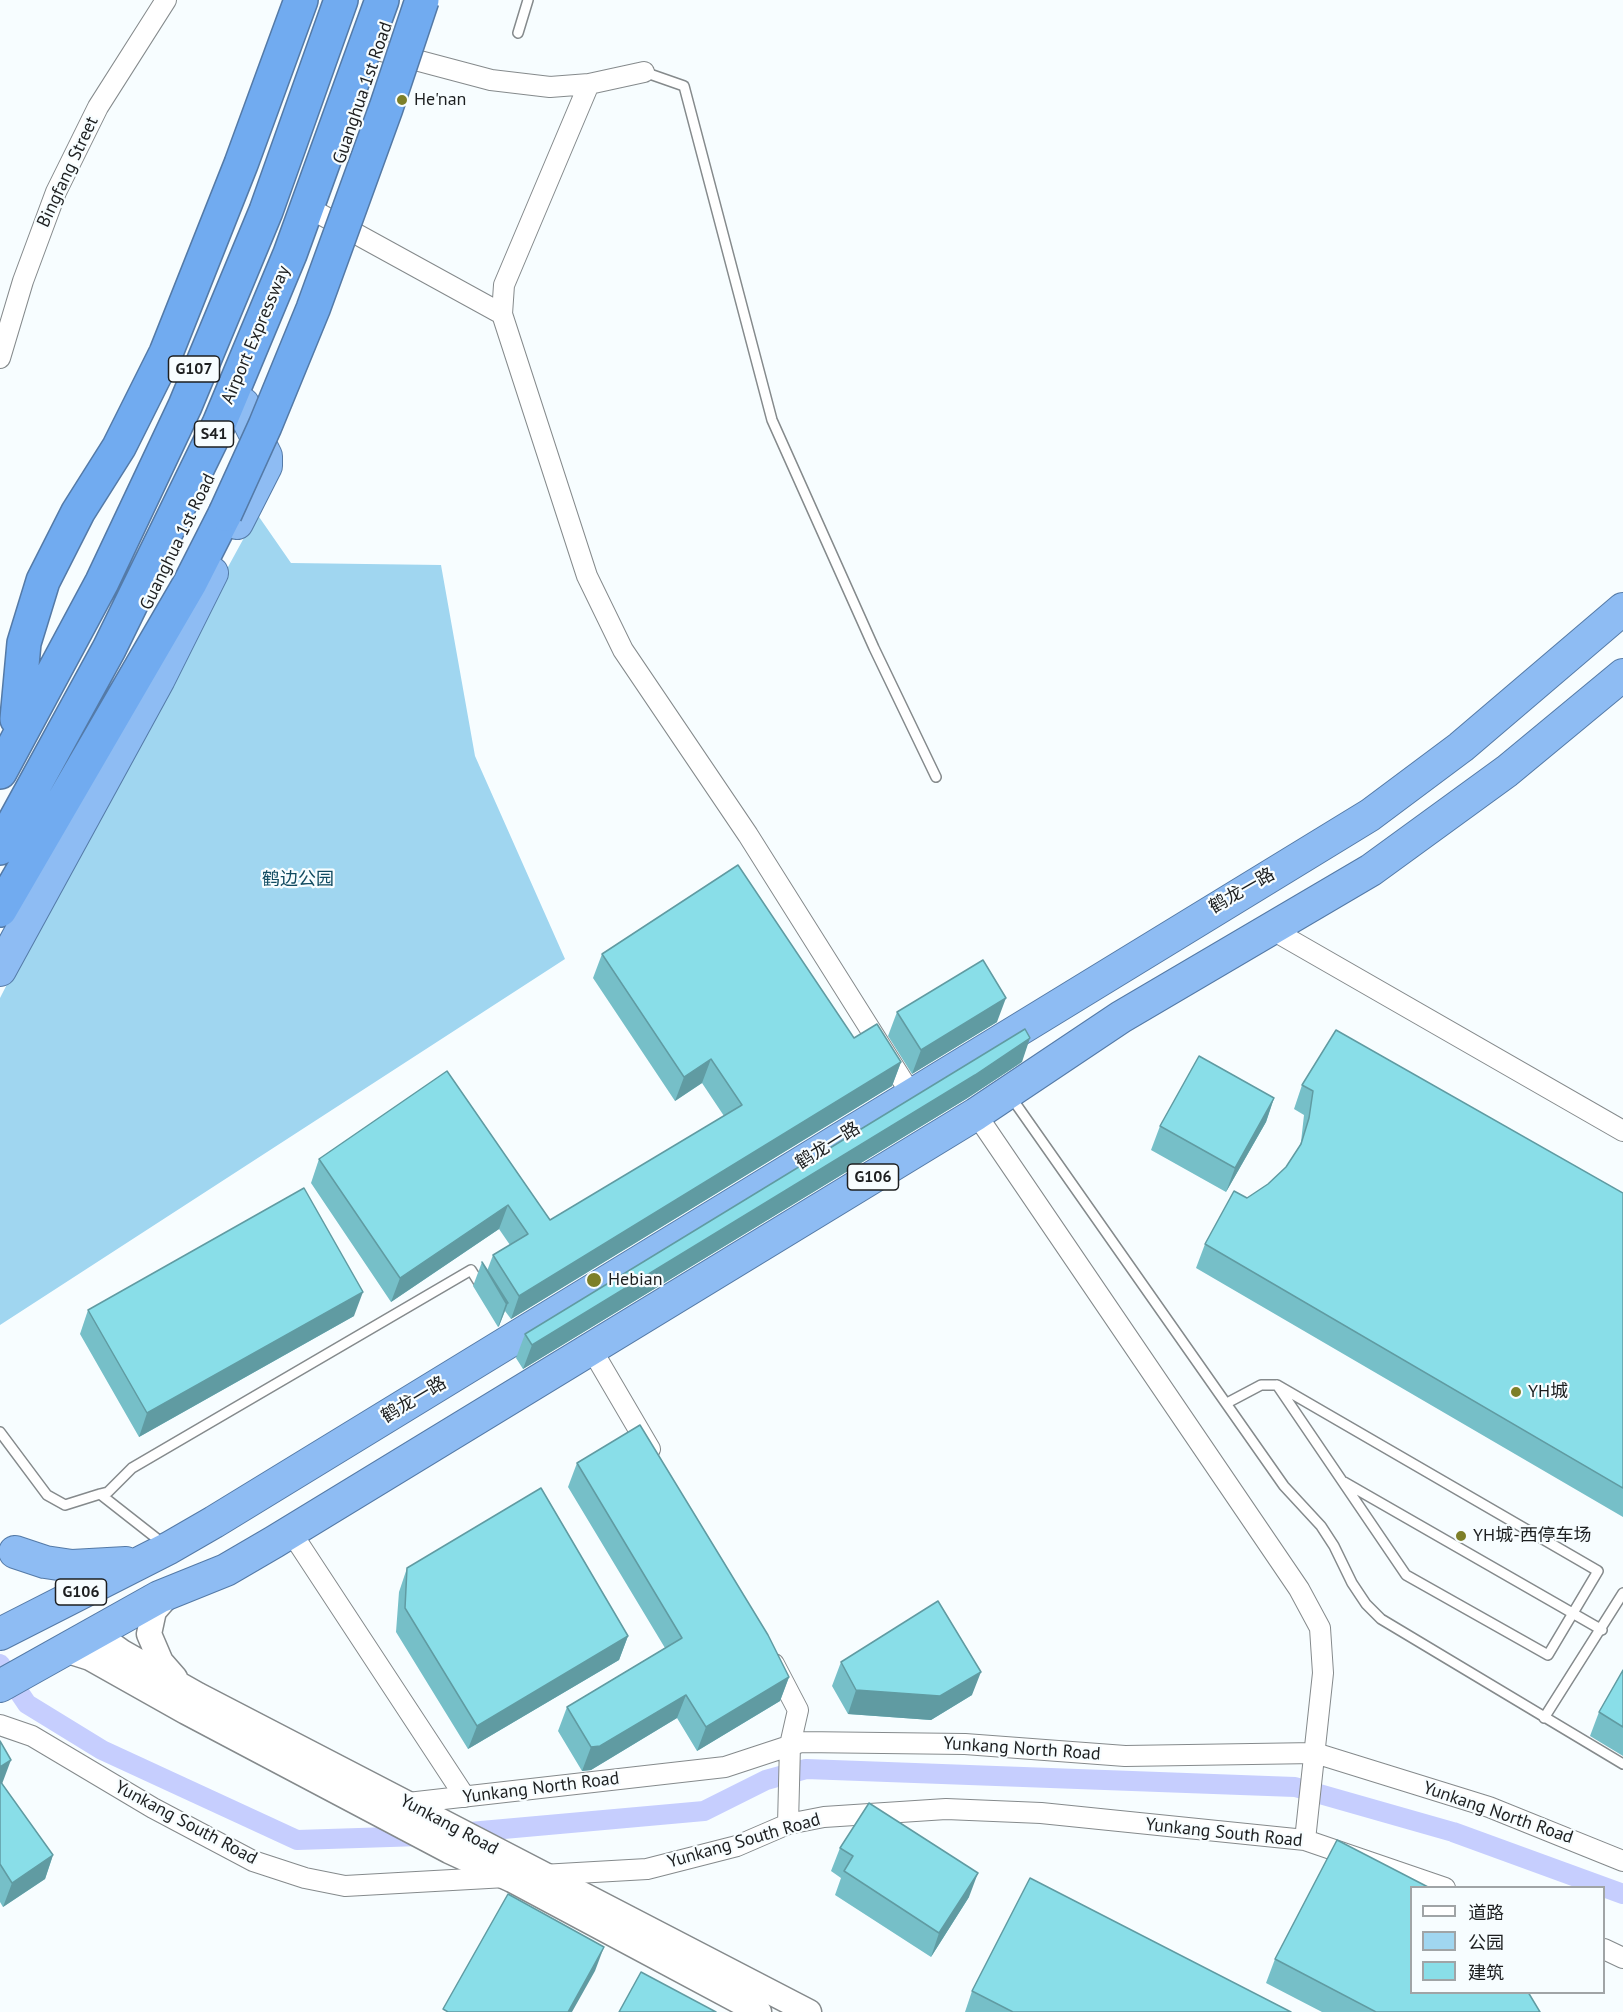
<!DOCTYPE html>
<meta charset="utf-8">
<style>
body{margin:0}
#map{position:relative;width:1623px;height:2012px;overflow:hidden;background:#f7fdff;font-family:"PT Sans","Noto Sans SC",sans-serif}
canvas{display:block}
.legend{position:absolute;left:1410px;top:1886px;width:195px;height:108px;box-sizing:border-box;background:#f7fdff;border:2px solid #a0a4a6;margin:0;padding:8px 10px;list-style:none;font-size:18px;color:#1d1f20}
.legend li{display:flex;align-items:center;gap:12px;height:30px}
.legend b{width:30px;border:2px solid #a0a4a6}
</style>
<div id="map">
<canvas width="1623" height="2012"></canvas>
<ul class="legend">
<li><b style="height:8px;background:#fff"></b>道路</li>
<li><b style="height:16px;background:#a0d6f0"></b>公园</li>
<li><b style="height:16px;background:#89dee8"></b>建筑</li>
</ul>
</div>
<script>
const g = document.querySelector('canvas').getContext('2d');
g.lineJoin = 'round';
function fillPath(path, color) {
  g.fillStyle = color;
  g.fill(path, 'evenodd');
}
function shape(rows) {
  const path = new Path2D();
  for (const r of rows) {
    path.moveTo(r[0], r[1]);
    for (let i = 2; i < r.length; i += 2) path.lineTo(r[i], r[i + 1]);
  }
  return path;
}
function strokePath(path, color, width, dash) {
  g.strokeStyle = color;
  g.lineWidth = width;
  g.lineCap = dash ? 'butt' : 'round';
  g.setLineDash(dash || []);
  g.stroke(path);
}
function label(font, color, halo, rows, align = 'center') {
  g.font = font + ' "PT Sans","Noto Sans SC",sans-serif';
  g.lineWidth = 4.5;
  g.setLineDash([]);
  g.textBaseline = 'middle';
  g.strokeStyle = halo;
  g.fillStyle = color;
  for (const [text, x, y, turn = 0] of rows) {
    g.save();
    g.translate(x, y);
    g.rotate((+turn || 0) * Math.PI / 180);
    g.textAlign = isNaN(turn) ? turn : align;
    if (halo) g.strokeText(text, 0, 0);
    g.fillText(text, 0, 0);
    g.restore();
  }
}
fillPath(shape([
 [257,514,291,563,441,565,475,756,565,959,0,1325,0,998,101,799]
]), '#a0d6f0');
strokePath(shape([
 [0,1664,27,1704,102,1750,297,1840,421,1836],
 [459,1833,704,1811,766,1780,806,1769,1295,1787,1453,1832,1623,1894]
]), '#c6cefe', 20);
const service = shape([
 [518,33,528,0],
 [644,72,684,86,772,420,874,648,936,777],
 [1011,1097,1284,1486,1321,1526,1334,1546,1352,1583,1366,1604,1381,1619,1623,1764],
 [1227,1403,1261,1385,1277,1385,1406,1575,1548,1655,1598,1571,1277,1385],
 [0,1432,47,1495,65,1505,100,1494,108,1492,132,1468,471,1270,481,1286],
 [1344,1482,1602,1630],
 [100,1494,165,1545],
 [1544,1718,1623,1593]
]);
const minor = shape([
 [378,50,491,80,550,87,589,84,644,72],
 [589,84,504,285,502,314,587,576,623,650,748,835,911,1094],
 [320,214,502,314],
 [0,358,23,281,56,192,98,107,166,0],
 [1271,929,1623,1131],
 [976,1114,1299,1589,1320,1628,1323,1673,1305,1840],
 [592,1350,650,1449],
 [291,1532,465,1797],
 [774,1664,798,1710,790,1745,788,1824],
 [0,1725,32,1736,153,1808,253,1861,305,1878,345,1886,506,1877],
 [408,1803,725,1767,801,1742,965,1744,1125,1756,1315,1753,1489,1807,1623,1861],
 [542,1875,647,1869,737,1846,788,1824,824,1817,946,1809,1041,1813,1305,1840,1445,1888],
 [1604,1949,1623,1958]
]);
const tertiary = shape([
 [168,1595,154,1611,149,1634,161,1662,175,1678],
 [94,1632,122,1652,198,1695,809,2012],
 [62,1649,90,1658,186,1712,449,1851,512,1880,759,2012]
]);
const trunk = shape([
 [237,523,266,466,266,456,248,420,243,404],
 [0,970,159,679,212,573],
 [15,1552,45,1562,72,1566,126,1563],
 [0,1634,169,1548,214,1522,1370,815,1461,747,1623,609],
 [0,1686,159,1597,226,1570,274,1542,976,1114,1121,1017,1371,870,1507,771,1623,675]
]);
const motorway = shape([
 [17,719,24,643,43,581,78,512,119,447,166,353,241,164,301,0],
 [0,772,102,582,185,406,266,211,341,0],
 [0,848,109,649,219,424,290,254,382,0],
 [0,910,190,583,225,514]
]);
strokePath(service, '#858a8c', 12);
strokePath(minor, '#858a8c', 22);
strokePath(tertiary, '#858a8c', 27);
strokePath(trunk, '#547aa7', 34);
strokePath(motorway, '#547aa7', 36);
strokePath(service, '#fff', 9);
strokePath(minor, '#fff', 20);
strokePath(tertiary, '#fff', 24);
strokePath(trunk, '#8ebcf3', 32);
strokePath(motorway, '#71abf0', 33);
const motorwayBridge = shape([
 [225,514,265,426,313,309,386,108,422,0]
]);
strokePath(motorwayBridge, '#547aa7', 36, []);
strokePath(motorwayBridge, '#71abf0', 33);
fillPath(shape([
 [602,954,854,1038,901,1062,892,1086,511,1319,505,1311,499,1326,498,1327,473,1286,482,1262,487,1271,493,1255,510,1245,499,1229,391,1302,311,1183,319,1159,447,1071,550,1220,724,1116,702,1083,675,1101,593,978],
 [897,1012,997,1022,912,1074,888,1036],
 [1022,1062,966,1099,523,1369,516,1358,525,1334],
 [1302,1085,1623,1193,1623,1517,1196,1268,1205,1244,1247,1198,1268,1184,1286,1167,1299,1147,1301,1142,1304,1115,1294,1109],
 [1274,1098,1266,1122,1226,1192,1151,1150,1160,1126],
 [88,1310,354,1316,139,1437,80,1334],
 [577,1463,789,1677,780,1701,697,1751,677,1718,591,1770,582,1771,558,1731,567,1707,665,1648,568,1487],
 [407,1568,628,1636,619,1660,468,1749,396,1632,399,1592],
 [841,1662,972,1695,931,1720,848,1714,832,1686],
 [1623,1670,1623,1756,1590,1736,1599,1712],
 [0,1741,2,1784,53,1855,45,1879,3,1907,0,1902],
 [840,1848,969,1897,931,1957,835,1895,841,1878,831,1871],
 [1275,1959,1540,2012,1322,2012,1266,1983],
 [972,1991,1291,2012,965,2012]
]), '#76bfc8');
fillPath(shape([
 [1006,998,997,1022,912,1074,921,1050],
 [1030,1038,1022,1062,966,1099,523,1369,532,1345],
 [711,1059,702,1083,675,1101,684,1077],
 [901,1062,892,1086,511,1319,519,1296],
 [1274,1098,1266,1122,1226,1192,1235,1168],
 [508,1205,499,1229,391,1302,400,1278],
 [363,1292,354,1316,139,1437,147,1413],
 [506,1303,508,1303,499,1326,498,1327],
 [628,1636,619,1660,468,1749,477,1726],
 [981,1672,972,1695,931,1720,848,1714,856,1690],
 [789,1677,780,1701,697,1751,706,1727],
 [686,1695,677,1718,591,1770,582,1771,591,1747],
 [11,1760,2,1784,0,1785,0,1767],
 [53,1855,45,1879,3,1907,12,1883],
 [978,1873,969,1897,931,1957,939,1933],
 [604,1947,595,1971,572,2012,568,2012]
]), '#609ba2');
const building = shape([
 [738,865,854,1038,877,1024,901,1062,519,1296,493,1255,528,1234,508,1205,400,1278,319,1159,447,1071,550,1220,742,1105,711,1059,684,1077,602,954,738,865],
 [983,960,1006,998,921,1050,897,1012,983,960],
 [1025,1029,1030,1038,975,1075,532,1345,525,1334,1025,1029],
 [1336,1030,1623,1193,1623,1488,1205,1244,1234,1191,1247,1198,1268,1184,1286,1167,1301,1144,1309,1118,1313,1091,1302,1085,1336,1030],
 [1199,1056,1274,1098,1235,1168,1160,1126,1199,1056],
 [304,1188,363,1292,147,1413,88,1310,304,1188],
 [482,1262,508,1303,506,1303,482,1262],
 [640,1425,768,1635,789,1677,706,1727,686,1695,600,1746,591,1747,567,1707,682,1638,577,1463,640,1425],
 [541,1488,628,1636,477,1726,405,1608,407,1568,541,1488],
 [938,1601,981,1672,940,1696,856,1690,841,1662,938,1601],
 [1623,1670,1623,1727,1599,1712,1623,1670],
 [0,1741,11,1760,0,1767,0,1741],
 [0,1781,53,1855,12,1883,0,1864,0,1781],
 [869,1803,978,1873,939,1933,844,1871,853,1856,840,1848,869,1803],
 [1337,1840,1428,1887,1412,1887,1412,1992,1528,1992,1540,2012,1376,2012,1275,1959,1337,1840],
 [1030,1878,1291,2012,1013,2012,972,1991,1030,1878],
 [508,1894,604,1947,568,2012,448,2012,443,2009,508,1894],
 [641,1972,716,2012,619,2012,641,1972]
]);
fillPath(building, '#89dee8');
strokePath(building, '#609ba2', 1.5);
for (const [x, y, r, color] of [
 [402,100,6,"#7d7f28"],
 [594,1280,8,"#7d7f28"],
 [1516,1392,6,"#7d7f28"],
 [1461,1536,6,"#7d7f28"]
]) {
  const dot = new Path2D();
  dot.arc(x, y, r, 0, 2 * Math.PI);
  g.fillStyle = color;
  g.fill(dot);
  strokePath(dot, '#f7fdff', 2);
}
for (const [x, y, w] of [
 [194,369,51],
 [214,434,39],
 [873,1177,51],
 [81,1592,51]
]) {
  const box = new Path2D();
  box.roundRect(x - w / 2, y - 13, w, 26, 4.5);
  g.fillStyle = '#f7fdff';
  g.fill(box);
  strokePath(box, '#1d1f20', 1.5);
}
label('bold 16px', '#1d1f20', null, [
 ["G107",194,369],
 ["S41",214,434],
 ["G106",873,1177],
 ["G106",81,1592]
]);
label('18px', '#1d1f20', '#f7fdff', [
 ["Guanghua 1st Road",363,93,-71],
 ["Bingfang Street",68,172,-65],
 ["Airport Expressway",256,335,-67],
 ["Guanghua 1st Road",178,542,-64],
 ["鹤龙一路",1242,891,-30],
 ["鹤龙一路",828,1146,-32],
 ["鹤龙一路",414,1400,-31],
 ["Yunkang North Road",1022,1749,4],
 ["Yunkang North Road",541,1788,-7],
 ["Yunkang North Road",1498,1813,19],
 ["Yunkang South Road",186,1823,28],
 ["Yunkang Road",449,1825,28],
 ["Yunkang South Road",1224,1833,6],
 ["Yunkang South Road",744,1841,-16]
]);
label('18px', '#1d1f20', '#f7fdff', [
 ["He'nan",414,100],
 ["Hebian",608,1280],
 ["YH城",1528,1392],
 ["YH城-西停车场",1473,1536]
], 'left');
label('18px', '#114b61', '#f7fdff', [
 ["鹤边公园",298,880]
]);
</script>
